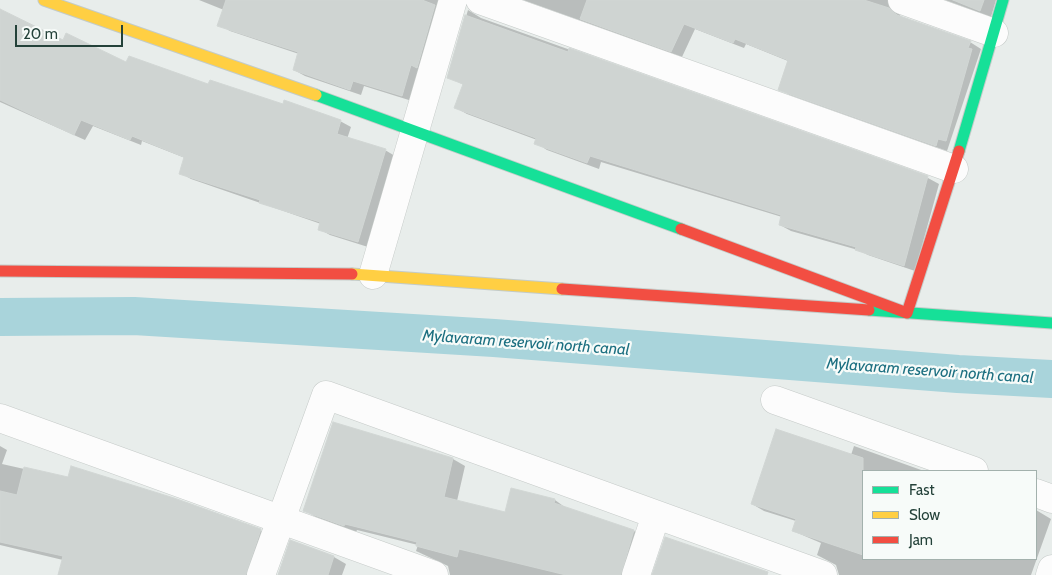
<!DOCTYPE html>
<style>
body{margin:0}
#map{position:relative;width:1052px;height:575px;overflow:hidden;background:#e8edeb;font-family:Cabin,sans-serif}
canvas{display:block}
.legend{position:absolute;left:862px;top:470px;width:175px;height:90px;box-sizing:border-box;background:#f7fbf9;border:1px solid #a3b1ad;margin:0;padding:6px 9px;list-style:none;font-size:15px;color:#24423a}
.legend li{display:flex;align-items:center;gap:10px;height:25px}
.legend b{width:25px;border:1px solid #a3b1ad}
.scale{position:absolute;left:15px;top:25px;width:108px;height:22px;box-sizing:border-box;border:2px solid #24423a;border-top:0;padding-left:6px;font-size:15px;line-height:18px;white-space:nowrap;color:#24423a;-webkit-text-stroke:4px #f7fbf9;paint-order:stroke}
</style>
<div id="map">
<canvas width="1052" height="575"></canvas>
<ul class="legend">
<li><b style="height:6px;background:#16e098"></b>Fast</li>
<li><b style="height:6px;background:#ffcf43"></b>Slow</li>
<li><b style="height:6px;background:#f24e42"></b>Jam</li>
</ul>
<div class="scale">20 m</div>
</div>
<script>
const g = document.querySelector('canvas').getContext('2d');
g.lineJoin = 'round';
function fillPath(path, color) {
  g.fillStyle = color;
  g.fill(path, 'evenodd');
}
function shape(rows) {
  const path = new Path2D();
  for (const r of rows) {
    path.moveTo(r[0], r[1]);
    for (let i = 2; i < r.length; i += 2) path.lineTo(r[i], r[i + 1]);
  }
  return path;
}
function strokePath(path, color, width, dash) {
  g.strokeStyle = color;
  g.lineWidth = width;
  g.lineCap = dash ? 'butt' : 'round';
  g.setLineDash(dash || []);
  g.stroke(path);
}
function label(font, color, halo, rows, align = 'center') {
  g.font = font + ' Cabin,sans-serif';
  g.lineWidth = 4.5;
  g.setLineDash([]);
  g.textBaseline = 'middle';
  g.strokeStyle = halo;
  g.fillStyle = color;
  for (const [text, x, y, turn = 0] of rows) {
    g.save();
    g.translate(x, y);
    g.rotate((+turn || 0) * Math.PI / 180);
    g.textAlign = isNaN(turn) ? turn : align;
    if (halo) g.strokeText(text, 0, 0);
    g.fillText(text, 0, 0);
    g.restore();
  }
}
fillPath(shape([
 [199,0,451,0,412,101,364,86,361,95,305,76,294,70,299,54,230,31,219,25,224,10],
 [523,0,899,0,897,10,901,17,970,42,981,49,947,151,790,95,779,89,788,61,746,44,744,48,695,29,682,57],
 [945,0,996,0,991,17],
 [468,10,481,18,928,178,939,184,915,271,868,255,858,250,791,231,780,225,782,217,601,162,599,169,547,150,536,143,537,140,467,114,456,108,464,85,448,77],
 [0,11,64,42,127,64,340,121,351,127,347,139,385,150,395,156,368,247,330,235,319,229,321,224,191,179,180,173,185,158,142,141,141,145,93,126,85,140,0,102],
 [334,424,453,459,465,466,457,501,506,514,555,500,566,508,634,531,646,538,635,575,450,575,448,566,416,551,418,545,357,530,356,532,316,517,304,510],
 [0,446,7,450,2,464,69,479,260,530,272,537,260,575,59,575,63,560,0,545],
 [854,446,924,471,863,471,863,559,1036,559,1036,510,1051,519,1031,575,839,575,836,565,817,555,821,543,793,531,796,521,764,511,752,504,851,455],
 [291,541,334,557,346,564,342,575,279,575]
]), '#0003');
strokePath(shape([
 [0,317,134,316,494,338,958,374,1052,379]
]), '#a9d4db', 38);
const building = shape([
 [226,0,422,0,435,5,417,68,411,65,402,96,353,81,350,90,293,70,298,52,217,26,226,0],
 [587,0,864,0,889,8,897,15,971,41,968,48,972,49,946,141,938,139,936,146,778,90,788,60,735,39,733,43,684,24,671,52,580,19,587,0],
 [953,0,984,0,980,11,953,0],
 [0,9,63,40,66,33,126,62,129,56,208,84,210,80,283,104,284,100,341,120,337,134,386,149,358,242,318,230,320,222,259,203,260,200,179,174,184,157,132,136,130,140,81,120,74,135,0,100,0,9],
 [465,15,568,52,569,48,928,176,904,266,855,250,856,247,779,225,781,215,590,156,587,163,534,144,536,138,454,108,463,84,447,78,465,15],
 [333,422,453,458,444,497,505,512,511,488,555,499,554,503,634,530,621,575,566,575,459,549,457,557,416,546,417,542,345,524,344,526,303,511,333,422],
 [776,429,863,458,863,555,792,531,796,519,751,504,776,429],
 [71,466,174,498,261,529,246,575,58,575,63,556,0,542,0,491,17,495,24,467,68,477,71,466],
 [665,537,768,572,767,575,652,575,665,537],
 [290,540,334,556,328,575,278,575,290,540]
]);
fillPath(building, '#cfd4d2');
strokePath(building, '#d1d6d4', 1);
const street = shape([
 [480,0,954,169],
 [902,0,994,33],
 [373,275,453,0],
 [775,400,974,471],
 [0,418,434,575],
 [1036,493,1052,499],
 [261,575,326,395,823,575],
 [636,575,656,515],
 [1050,575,1052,569]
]);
const fast = shape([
 [316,95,681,229],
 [959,151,1003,0],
 [869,310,1052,323]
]);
const slow = shape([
 [44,0,316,95],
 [352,274,562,289]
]);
const jam = shape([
 [681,229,907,313,959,151],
 [0,271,352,274],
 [562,289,869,310]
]);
strokePath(street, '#c5cac8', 29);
strokePath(fast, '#c3cbc8', 13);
strokePath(slow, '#c3cbc8', 13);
strokePath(jam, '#c3cbc8', 13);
strokePath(street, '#fcfcfc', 28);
strokePath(fast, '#16e098', 11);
strokePath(slow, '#ffcf43', 11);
strokePath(jam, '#f24e42', 11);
label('italic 16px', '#1c6f80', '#f7fbf9', [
 ["Mylavaram reservoir north canal",526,343,4],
 ["Mylavaram reservoir north canal",930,371,4]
]);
</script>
